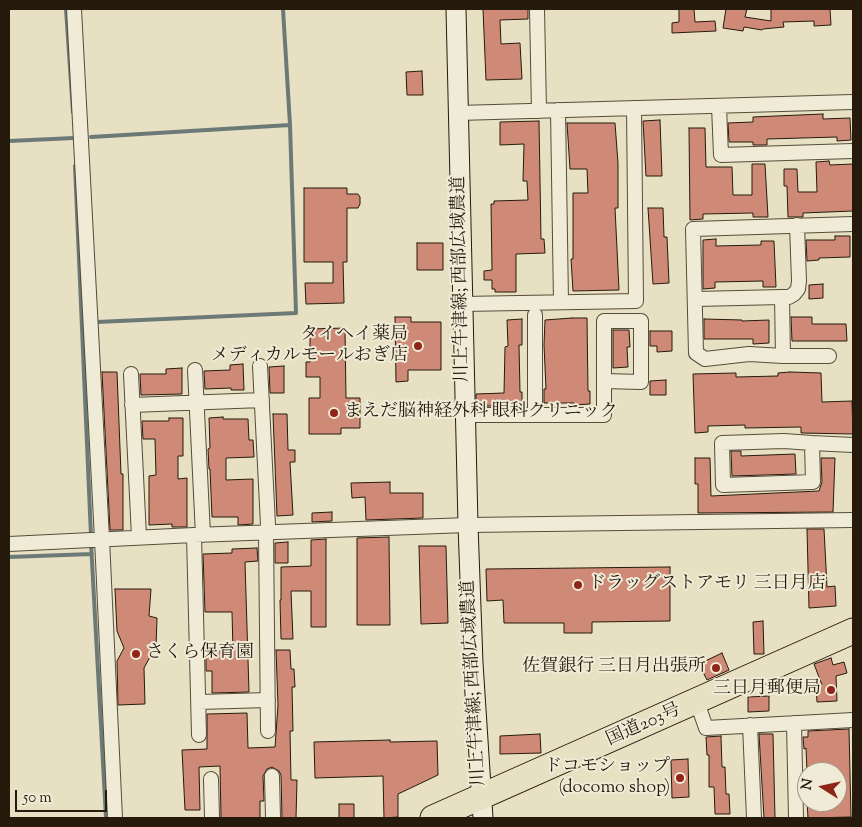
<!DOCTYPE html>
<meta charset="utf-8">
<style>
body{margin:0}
#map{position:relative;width:862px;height:827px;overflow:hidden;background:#e8e0c2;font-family:"Sorts Mill Goudy",serif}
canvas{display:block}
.frame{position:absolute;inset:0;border:10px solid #261a0d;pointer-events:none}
.north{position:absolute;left:797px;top:762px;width:50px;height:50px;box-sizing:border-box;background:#f0ebd7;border:1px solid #9f9786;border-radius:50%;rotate:280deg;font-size:14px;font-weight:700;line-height:20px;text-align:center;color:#261a0d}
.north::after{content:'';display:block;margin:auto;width:18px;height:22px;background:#8f2418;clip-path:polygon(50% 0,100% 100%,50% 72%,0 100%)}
.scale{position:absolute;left:15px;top:790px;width:92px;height:22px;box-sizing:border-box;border:2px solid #261a0d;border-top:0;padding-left:6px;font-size:15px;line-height:18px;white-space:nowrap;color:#261a0d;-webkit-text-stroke:4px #f0ebd7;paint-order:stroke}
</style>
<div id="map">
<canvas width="862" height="827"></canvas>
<div class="frame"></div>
<div class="north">N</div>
<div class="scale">50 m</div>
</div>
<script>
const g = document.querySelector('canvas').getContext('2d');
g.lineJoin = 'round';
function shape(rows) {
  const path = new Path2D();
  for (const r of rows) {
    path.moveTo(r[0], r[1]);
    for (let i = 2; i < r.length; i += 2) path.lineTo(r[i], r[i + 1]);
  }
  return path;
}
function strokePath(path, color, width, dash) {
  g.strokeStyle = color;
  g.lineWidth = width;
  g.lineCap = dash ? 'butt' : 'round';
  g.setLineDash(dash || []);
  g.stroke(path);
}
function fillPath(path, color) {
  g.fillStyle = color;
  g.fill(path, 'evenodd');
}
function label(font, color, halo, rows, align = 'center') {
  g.font = font + ' "Sorts Mill Goudy","Noto Serif JP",serif';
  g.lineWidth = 4;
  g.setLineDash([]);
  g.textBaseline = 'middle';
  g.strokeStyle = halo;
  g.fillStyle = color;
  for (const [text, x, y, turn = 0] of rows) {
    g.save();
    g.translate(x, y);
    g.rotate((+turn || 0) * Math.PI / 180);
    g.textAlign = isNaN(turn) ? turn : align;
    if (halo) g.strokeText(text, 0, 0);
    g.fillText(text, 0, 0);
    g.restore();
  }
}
strokePath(shape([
 [66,9,73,112],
 [91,137,290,125],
 [9,141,74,138],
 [75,166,91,536],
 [97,322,296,313,290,125,283,9],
 [91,543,106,818],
 [9,557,92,554]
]), '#6c7a77', 4);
const building = shape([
 [483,9,528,9,528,19,500,20,501,44,520,43,522,79,486,80,483,9],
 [679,9,694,9,695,22,715,21,716,31,672,33,672,23,679,22,679,9],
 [726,9,747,9,745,17,771,21,771,9,830,9,831,25,814,26,814,21,783,22,784,27,763,29,762,30,744,27,743,31,723,28,726,9],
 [422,71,423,95,407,95,406,72,422,71],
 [823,114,823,119,850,118,851,140,837,141,837,137,767,139,767,145,753,145,753,142,729,142,728,123,753,122,753,117,823,114],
 [660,120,662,176,646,176,643,121,660,120],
 [539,121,541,239,544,239,545,253,516,254,516,292,495,292,495,289,492,289,492,280,484,280,484,271,492,270,491,204,494,204,494,201,528,200,527,181,523,181,524,144,500,145,500,122,539,121],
 [567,123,615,123,618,163,618,208,615,208,619,290,573,291,571,259,573,259,573,193,588,193,587,169,570,169,567,123],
 [689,128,705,128,706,167,732,167,733,195,752,195,752,164,765,164,768,217,753,217,753,213,703,214,703,219,690,220,689,128],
 [829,161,830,165,853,164,853,211,803,213,803,217,788,217,787,186,784,186,784,169,797,169,798,192,817,192,816,162,829,161],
 [304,188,347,188,347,194,358,194,360,197,360,204,358,208,347,208,347,262,343,262,344,303,306,304,305,283,333,283,333,262,304,262,304,188],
 [648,208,663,208,664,237,667,237,669,283,653,284,648,208],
 [835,236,850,236,850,257,819,258,819,260,807,261,806,240,835,240,835,236],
 [716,239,716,246,761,245,761,241,774,241,776,287,763,287,763,281,715,282,715,288,703,289,703,240,716,239],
 [417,243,443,243,443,270,417,270,417,243],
 [823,284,823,298,809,299,809,285,823,284],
 [395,317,411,317,411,322,441,322,441,370,408,370,408,381,396,382,395,317],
 [791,317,812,317,812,324,846,324,847,341,792,341,791,317],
 [572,318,587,318,588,391,590,391,590,404,574,405,574,403,544,403,544,389,546,389,544,345,545,320,572,318],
 [522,319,522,345,519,345,520,392,522,392,522,406,476,406,476,394,504,393,505,347,508,346,507,320,522,319],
 [704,319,742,320,742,321,769,320,769,343,753,344,753,339,704,339,704,319],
 [345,328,346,398,360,398,360,428,341,428,341,434,309,434,309,398,320,398,320,377,306,377,306,362,310,362,310,329,345,328],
 [613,330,629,330,630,347,627,347,628,367,613,368,613,330],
 [650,331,672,331,672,351,657,352,657,346,650,346,650,331],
 [243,364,244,390,231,390,231,388,205,389,204,371,230,370,230,365,243,364],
 [284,366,284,393,270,393,269,367,284,366],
 [182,368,182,394,141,395,140,374,166,374,166,369,182,368],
 [102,372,117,372,121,474,123,474,123,530,110,530,102,372],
 [790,372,821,373,822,402,852,401,853,434,801,433,801,427,745,428,745,425,708,426,708,432,695,433,693,374,736,373,736,377,778,376,778,373,790,372],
 [666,380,666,395,650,395,650,381,666,380],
 [273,414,287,414,288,450,295,450,295,462,290,462,293,515,277,516,273,414],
 [223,417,223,419,248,419,249,440,253,440,254,457,226,458,226,480,253,479,253,524,238,525,238,517,212,517,210,469,209,469,208,449,210,448,209,418,223,417],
 [169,418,183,418,183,456,178,456,178,479,187,478,187,527,172,527,172,524,149,525,149,476,156,475,155,439,143,439,142,421,169,421,169,418],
 [731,451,741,451,741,456,795,454,796,474,732,476,731,451],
 [695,458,710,458,711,496,819,491,822,482,821,458,835,458,833,512,698,513,698,484,695,484,695,458],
 [390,482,390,493,423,493,423,518,366,520,365,497,352,498,351,483,390,482],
 [332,512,332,521,312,522,312,513,332,512],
 [807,529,824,529,827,587,835,586,836,606,809,608,807,529],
 [389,537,390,625,357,625,357,538,389,537],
 [326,539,326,627,311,627,311,591,291,591,293,639,281,639,280,600,281,600,281,567,311,566,311,540,326,539],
 [288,542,288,563,275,563,275,543,288,542],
 [419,546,446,546,448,623,421,624,419,546],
 [257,548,258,561,245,562,249,692,212,693,212,671,206,671,206,651,233,651,232,612,205,612,203,554,232,553,232,549,257,548],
 [670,567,670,621,592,622,592,633,564,633,564,623,504,623,503,600,487,601,486,569,670,567],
 [115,589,151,589,149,616,157,618,156,646,144,668,145,704,118,705,117,661,124,648,117,631,115,589],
 [763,621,764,654,754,654,753,622,763,621],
 [276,650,290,650,291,669,294,669,295,687,292,687,293,731,290,731,291,780,297,780,296,818,282,818,281,775,279,771,272,767,267,769,263,776,264,801,260,801,260,818,221,818,220,766,199,767,200,810,185,810,182,750,207,749,207,714,247,713,248,748,275,747,278,705,276,650],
 [722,653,729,670,707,680,699,664,722,653],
 [831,658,833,665,844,662,847,673,836,676,837,701,817,702,816,686,822,685,814,664,831,658],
 [769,696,769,711,748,712,748,697,769,696],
 [849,729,851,817,808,818,807,802,837,802,837,772,835,772,835,770,807,771,806,748,804,749,803,737,808,737,808,731,849,729],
 [540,734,541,753,500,754,500,736,540,734],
 [759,734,773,734,775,818,764,818,759,734],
 [721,736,722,767,725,767,726,794,729,794,730,814,715,814,714,787,709,787,709,755,707,755,706,737,721,736],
 [390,740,390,742,437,741,438,775,398,794,398,817,384,818,383,776,315,778,314,742,390,740],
 [688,759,689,797,672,798,671,760,688,759],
 [339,804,354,804,354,818,339,818,339,804]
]);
fillPath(building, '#ce8a76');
strokePath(building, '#261a0d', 1);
const street = shape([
 [74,9,102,539,115,818],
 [537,9,539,111],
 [719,106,721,155,853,151],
 [558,110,561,302],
 [458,113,853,102],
 [782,297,783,356],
 [696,299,782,297,789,297,794,294,798,289,799,281,797,225],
 [462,304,636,301,634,108],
 [829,356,783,356,749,354,705,359,696,353,693,229,853,224],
 [260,366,268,525,266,532,268,731],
 [195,370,203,535],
 [131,374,139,537],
 [132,405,262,400],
 [465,415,604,415,604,321,641,321,641,382,604,381],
 [535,415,535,315],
 [812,443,813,482,723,485,722,443,784,441,812,443,853,445],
 [194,535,199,735],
 [9,544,194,535,468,525,853,520],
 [199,702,268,700],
 [697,702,706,728,853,720],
 [794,723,796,818],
 [750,725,754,818],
 [272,776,273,818],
 [211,779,212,818]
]);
const secondary = shape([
 [456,9,468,525,473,663,483,818]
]);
const highway = shape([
 [433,818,853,631]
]);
strokePath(street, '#564c3a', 16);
strokePath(secondary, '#261a0d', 21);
strokePath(highway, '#261a0d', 27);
strokePath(street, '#f0ebd7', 14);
strokePath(secondary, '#f0ebd7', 19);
strokePath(highway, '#e8e0c2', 25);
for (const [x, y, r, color] of [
 [418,346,5,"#8f2418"],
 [334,413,5,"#8f2418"],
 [578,585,5,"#8f2418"],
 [136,654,5,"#8f2418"],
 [716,668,5,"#8f2418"],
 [831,690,5,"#8f2418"],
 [680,778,5,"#8f2418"]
]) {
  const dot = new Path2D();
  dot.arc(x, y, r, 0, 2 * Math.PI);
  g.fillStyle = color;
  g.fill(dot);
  strokePath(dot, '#f0ebd7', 2);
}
label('18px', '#261a0d', '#f0ebd7', [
 ["川上牛津線; 西部広域農道",462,279,-91],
 ["川上牛津線; 西部広域農道",475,683,-93],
 ["国道203号",644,726,-24]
]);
label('18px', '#261a0d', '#f0ebd7', [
 ["タイヘイ薬局",408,336],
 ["メディカルモールおぎ店",408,357],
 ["まえだ脳神経外科 眼科クリニック",344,413,"left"],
 ["ドラッグストアモリ 三日月店",588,585,"left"],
 ["さくら保育園",146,654,"left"],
 ["佐賀銀行 三日月出張所",706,668],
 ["三日月郵便局",821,690],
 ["ドコモショップ",670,768],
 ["(docomo shop)",670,789]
], 'right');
</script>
